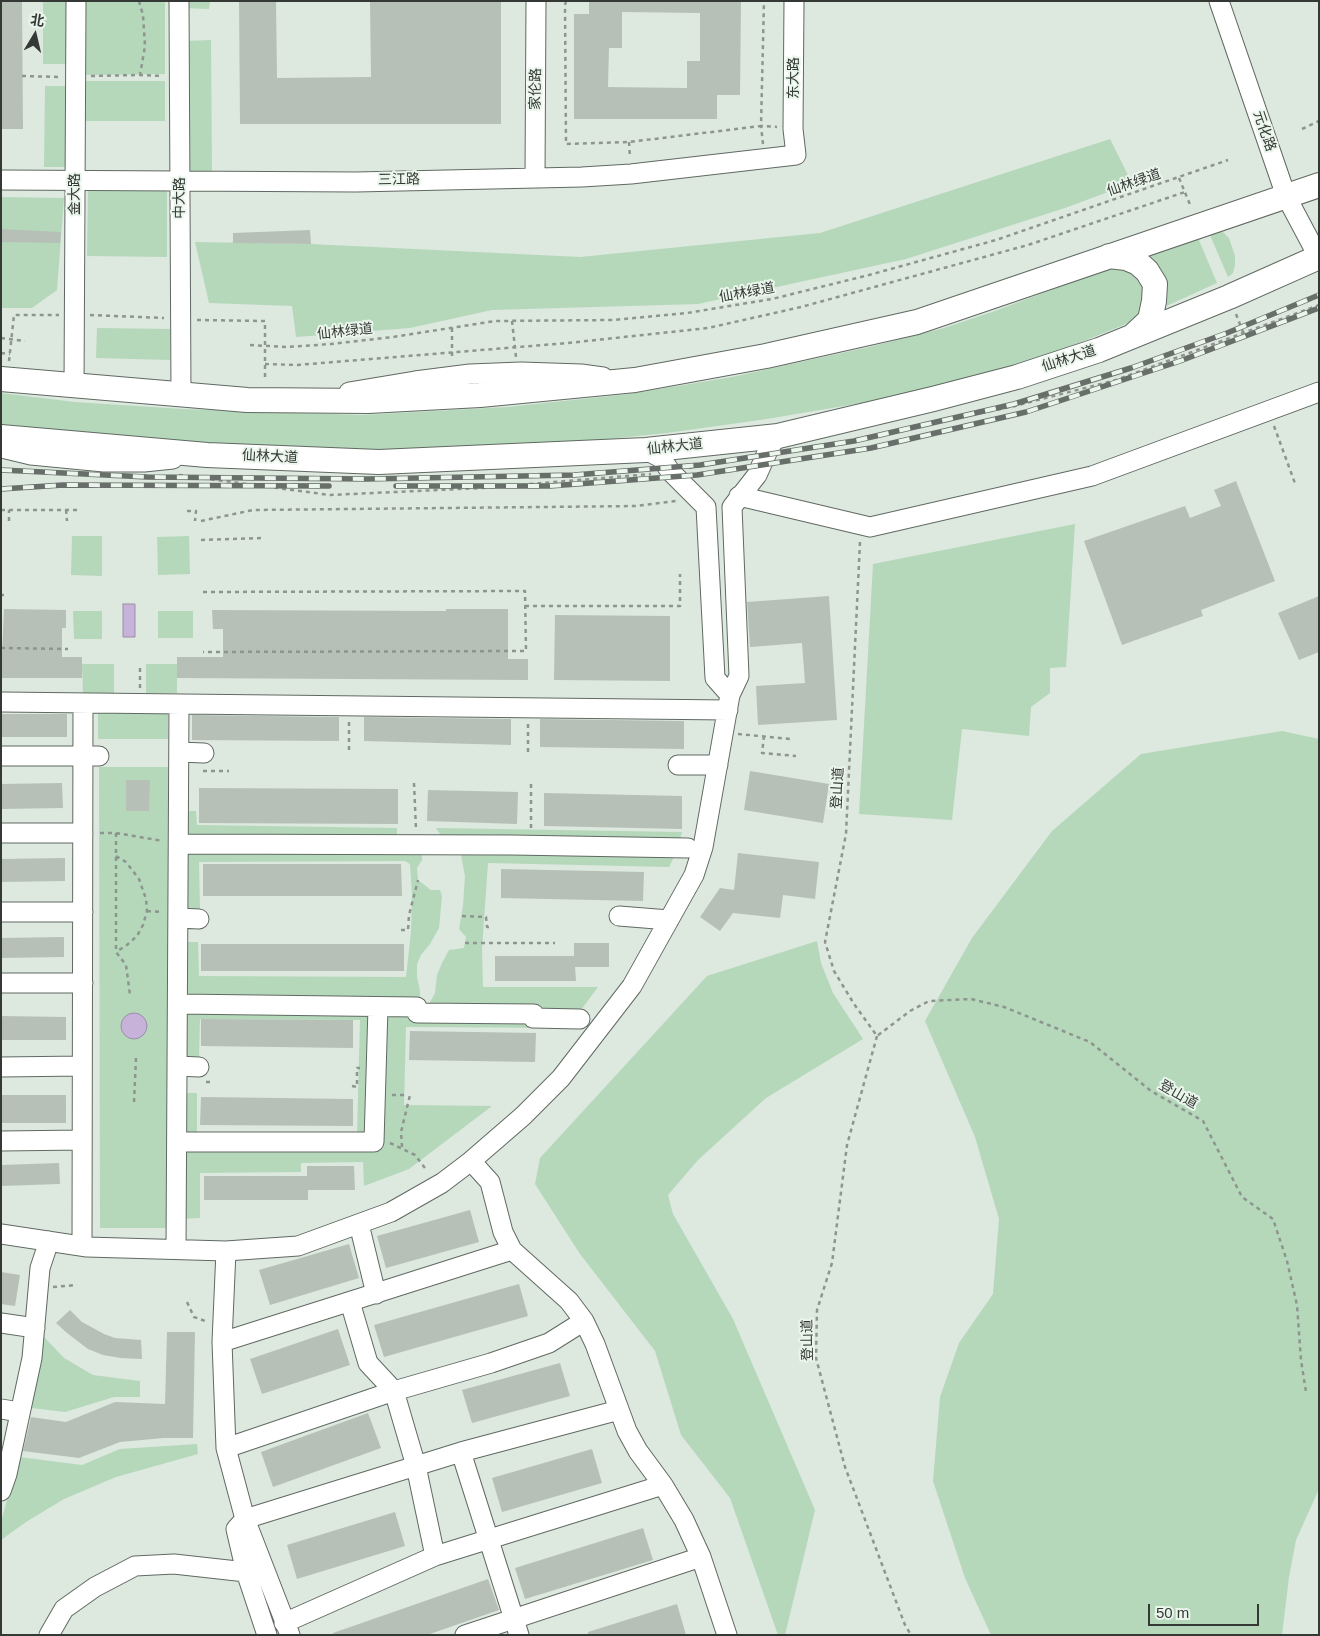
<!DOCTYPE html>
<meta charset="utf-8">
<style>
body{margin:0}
#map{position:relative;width:1320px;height:1636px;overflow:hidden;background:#dde8df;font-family:Arial,"Noto Sans SC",sans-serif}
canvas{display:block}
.frame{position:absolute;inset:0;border:2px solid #353936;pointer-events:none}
.north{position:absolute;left:10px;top:10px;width:50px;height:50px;-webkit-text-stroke:4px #eaf5ec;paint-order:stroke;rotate:9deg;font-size:14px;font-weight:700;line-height:20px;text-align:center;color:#353936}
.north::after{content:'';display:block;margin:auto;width:18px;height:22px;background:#353936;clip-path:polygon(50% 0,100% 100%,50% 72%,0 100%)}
.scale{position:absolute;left:1148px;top:1604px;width:111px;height:22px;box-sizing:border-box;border:2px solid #353936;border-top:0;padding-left:6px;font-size:15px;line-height:18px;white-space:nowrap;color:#353936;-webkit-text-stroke:4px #eaf5ec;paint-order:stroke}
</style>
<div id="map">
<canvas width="1320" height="1636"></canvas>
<div class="frame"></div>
<div class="north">北</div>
<div class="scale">50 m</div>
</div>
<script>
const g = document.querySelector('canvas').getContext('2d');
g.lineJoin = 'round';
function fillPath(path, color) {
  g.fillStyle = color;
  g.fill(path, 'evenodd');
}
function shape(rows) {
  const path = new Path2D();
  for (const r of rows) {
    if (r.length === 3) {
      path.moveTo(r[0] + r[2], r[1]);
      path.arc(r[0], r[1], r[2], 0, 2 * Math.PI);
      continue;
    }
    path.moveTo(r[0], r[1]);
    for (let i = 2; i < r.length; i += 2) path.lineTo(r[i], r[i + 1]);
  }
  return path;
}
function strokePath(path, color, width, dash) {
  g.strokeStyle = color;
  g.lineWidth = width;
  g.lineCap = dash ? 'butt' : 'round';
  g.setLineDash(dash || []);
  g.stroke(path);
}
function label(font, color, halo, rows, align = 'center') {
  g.font = font + ' Arial,"Noto Sans SC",sans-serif';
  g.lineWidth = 4;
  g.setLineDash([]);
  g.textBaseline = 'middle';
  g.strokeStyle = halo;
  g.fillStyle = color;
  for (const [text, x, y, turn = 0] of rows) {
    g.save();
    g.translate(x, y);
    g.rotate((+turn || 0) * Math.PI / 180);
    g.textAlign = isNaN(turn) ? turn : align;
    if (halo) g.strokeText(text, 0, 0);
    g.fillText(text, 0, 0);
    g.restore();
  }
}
fillPath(shape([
 [43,1,68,1,68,64,43,64],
 [85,1,165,1,165,74,85,75],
 [184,1,210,1,209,9,184,8],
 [211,40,212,171,186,171,185,41],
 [85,81,165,81,165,121,85,121],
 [45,86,68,86,67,167,44,167],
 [1110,139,1132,183,1065,208,906,259,698,304,492,310,410,328,296,337,292,306,209,303,195,242,311,244,580,257,820,233],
 [88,188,167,189,167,257,87,256],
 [1,197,64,198,57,290,32,308,1,308],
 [1207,228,1216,228,1224,233,1229,238,1235,256,1235,265,1233,273,1228,277],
 [1196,233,1217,283,1162,308,1140,257],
 [1120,267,1131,270,1144,283,1147,303,1136,320,1029,363,937,387,873,401,767,419,667,433,589,441,373,450,215,447,113,435,1,424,1,393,75,402,183,409,362,415,507,407,629,394,732,377,869,347,944,328,995,311,1104,270],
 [97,328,170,329,170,360,96,358],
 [1075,524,1066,667,1050,668,1050,693,1031,707,1029,736,962,729,952,820,859,814,873,564],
 [72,536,102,536,102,576,71,575],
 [189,536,190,574,158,575,157,537],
 [73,611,102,611,102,639,74,639],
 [158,611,193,611,193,638,158,638],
 [82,664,114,664,114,694,83,694],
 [146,664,177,664,177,693,146,693],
 [98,711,168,711,168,739,98,739],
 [1282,731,1319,739,1319,1489,1296,1540,1289,1577,1282,1635,991,1635,965,1578,933,1481,940,1397,959,1343,993,1294,999,1219,975,1137,925,1021,972,938,1052,831,1141,754],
 [99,767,168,767,168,1228,100,1228],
 [183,811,196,811,197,825,397,828,397,836,422,854,422,860,417,868,418,880,431,890,440,890,442,896,439,928,430,944,421,955,417,964,417,977,420,991,420,996,413,1007,424,1013,435,993,437,975,442,963,449,950,464,948,466,937,459,929,463,906,465,876,459,845,440,834,436,828,682,832,676,853,669,867,488,863,482,949,483,987,598,987,581,1010,564,1028,406,1027,404,1105,492,1106,409,1169,364,1186,363,1162,301,1163,301,1172,200,1173,200,1218,181,1219,181,1093,197,1093,197,1135,357,1134,360,1020,200,1019,199,1058,183,1058,183,942,198,942,199,976,406,977,411,932,412,894,410,864,405,861,199,862,200,909,182,909],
 [817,941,821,963,833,993,863,1039,766,1098,698,1160,668,1195,673,1214,733,1319,815,1510,785,1635,778,1635,730,1498,681,1435,655,1351,580,1254,535,1184,540,1158,707,976],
 [44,1337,64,1358,93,1375,140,1381,140,1397,114,1397,65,1412,31,1408],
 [197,1444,198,1454,116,1477,64,1499,26,1522,1,1540,1,1522,19,1457,82,1465,120,1449]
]), '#b5d8bb');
const water = shape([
 [123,604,135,604,135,637,123,637,123,604],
 [134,1026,13]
]);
fillPath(water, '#c7b3d9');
strokePath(water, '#9b8ea8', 1);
fillPath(shape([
 [1,1,22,1,23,129,1,129],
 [239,1,276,1,277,78,371,77,370,1,501,1,501,124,240,124],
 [589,1,741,1,740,95,717,95,717,119,574,119,574,14,589,14],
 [622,12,700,13,700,61,687,61,687,88,608,87,609,48,622,48],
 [1,229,61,232,60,243,1,242],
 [310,230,311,244,233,243,233,233],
 [1236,481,1275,581,1201,610,1203,616,1122,645,1084,541,1185,506,1190,518,1221,506,1214,490],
 [829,596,837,720,758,725,756,686,805,683,802,643,750,647,747,602],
 [1319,596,1319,652,1299,660,1278,613],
 [4,609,66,610,66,628,62,628,62,657,82,657,82,678,1,678],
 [446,609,508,609,508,659,528,659,528,680,177,678,177,657,223,657,223,629,213,629,212,610,446,611],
 [555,615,670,616,670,681,554,680],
 [1,714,67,714,67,737,1,737],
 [192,715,339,717,339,741,192,740],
 [364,717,511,719,511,745,364,741],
 [540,719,684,721,684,749,540,747],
 [750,771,829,784,823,823,744,810],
 [126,780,150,780,149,811,126,811],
 [62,783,63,808,1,809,1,784],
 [199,788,398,789,398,824,199,823],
 [428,790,518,792,517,824,427,821],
 [544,793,682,796,682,829,544,826],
 [738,853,819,862,815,899,783,895,780,918,733,913,720,931,700,917,720,888,734,890],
 [65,858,65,881,1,882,1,859],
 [203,864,401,864,402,896,203,896],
 [501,869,644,872,643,901,501,898],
 [64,937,64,957,1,958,1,938],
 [574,943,609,943,609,967,575,967,576,981,495,981,495,956,574,956],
 [201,944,404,944,404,971,201,971],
 [1,1016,66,1017,66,1040,1,1040],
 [201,1019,353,1020,353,1048,201,1046],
 [410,1031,536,1033,535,1062,409,1060],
 [1,1095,66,1095,66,1123,1,1123],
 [201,1097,353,1099,353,1126,200,1125],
 [59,1163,60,1184,1,1186,1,1165],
 [307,1166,354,1166,355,1190,308,1190,308,1200,204,1200,204,1176,307,1176],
 [470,1210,479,1242,386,1268,377,1236],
 [349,1244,359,1278,270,1305,259,1270],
 [1,1272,20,1275,15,1306,1,1304],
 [519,1284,528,1316,384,1357,374,1325],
 [70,1310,82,1322,104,1334,115,1338,141,1340,142,1359,121,1358,103,1355,88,1349,67,1333,56,1323],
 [338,1329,350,1365,262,1394,250,1359],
 [167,1332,195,1332,193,1438,164,1438,120,1442,79,1458,23,1451,31,1417,66,1422,115,1402,165,1404],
 [560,1363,570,1396,472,1423,462,1390],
 [368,1413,381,1448,273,1487,261,1452],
 [592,1449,602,1483,502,1512,492,1478],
 [395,1512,405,1546,297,1579,287,1545],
 [643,1528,653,1560,525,1599,515,1568],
 [488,1579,499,1610,427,1635,334,1635,333,1633],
 [677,1604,686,1635,588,1635,588,1632]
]), '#b6c0b7');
const minor = shape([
 [179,1,181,395],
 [1219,1,1286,196,1319,258],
 [535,177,536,1],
 [1,180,356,182,582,177,631,174,796,155,793,129,794,1],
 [74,387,76,1],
 [349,392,415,381,470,374,521,372,581,374,603,377],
 [1,446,6,449,31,455,104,462,144,462,173,459],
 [646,450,661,458,670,471,706,507,715,678,730,695],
 [739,496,870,527,1092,476,1319,392],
 [1,702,728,710],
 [179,752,204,753],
 [1,756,99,756],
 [678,765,718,765],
 [1,833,83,833],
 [179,844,512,845,688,848],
 [1,912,83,912],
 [619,916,669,920],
 [178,918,199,919],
 [1,983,83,983],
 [178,1004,417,1007,417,1013,534,1014,533,1018,580,1019],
 [177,1066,199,1067],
 [1,1067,82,1066],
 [1,1141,82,1140],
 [177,1142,374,1142,378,1007],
 [471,1161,490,1182,503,1232,512,1250,569,1301,584,1321,595,1344,627,1431,638,1451,663,1485,684,1520,701,1557,727,1635],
 [359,1224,376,1294],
 [1,1234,87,1247,226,1251,298,1246,391,1212,442,1183,471,1161,523,1116,561,1078,632,986,694,875,703,847,730,695,739,676,732,507,757,475,770,446,778,436],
 [82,1246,83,703],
 [176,1249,179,704],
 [226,1251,222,1342,226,1448,245,1519,290,1635],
 [350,1302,368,1363,394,1391,416,1466,435,1556],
 [1,1323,35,1328],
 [222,1342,512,1250],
 [1,1409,20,1412],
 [226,1448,394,1391,491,1363,549,1343,584,1321],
 [461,1452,519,1635],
 [1,1491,7,1474,32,1358,40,1268,49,1241],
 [246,1572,236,1529,245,1519,461,1452,619,1410],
 [284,1623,435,1556,663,1485],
 [49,1635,64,1609,95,1587,135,1566,174,1564,246,1572,267,1635],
 [465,1635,701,1557]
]);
const major = shape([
 [1109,256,1126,258,1138,263,1147,271,1155,284,1154,301,1150,320,1134,335],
 [1,379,247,400,368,401,480,395,635,380,766,356,917,322,1319,185],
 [1,437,207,455,379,462,646,450,778,436,933,399,1017,377,1099,350,1229,297,1319,257]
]);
strokePath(minor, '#606962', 21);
strokePath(major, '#606962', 26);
strokePath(shape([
 [139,1,143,15,145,46,140,75],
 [566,1,565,5,566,144,629,142,761,126,764,1],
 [22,76,61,77],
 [91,76,140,75,163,76],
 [1302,129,1319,121],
 [629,142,630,158],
 [763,144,761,126,777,127],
 [1179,178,1191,207],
 [1236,314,1243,332],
 [90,315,164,318],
 [197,320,265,321,265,381],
 [512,321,516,357],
 [452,328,452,360],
 [1,338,25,341],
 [250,345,287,347,331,344,393,337,495,321,613,320,687,313,772,299,869,275,996,240,1228,160],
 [1,353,10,354],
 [9,361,14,315,59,315],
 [265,364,297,365,568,343,708,328,801,307,1028,245,1185,192],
 [1274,426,1296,486],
 [856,439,1015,406,1116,380,1319,305],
 [689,468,718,463],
 [179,475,330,495,482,488,651,474],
 [1,510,80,510],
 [66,510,67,521],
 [187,511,196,511,195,521],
 [9,521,9,510],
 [201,521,253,510,636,506,676,501],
 [201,540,264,538],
 [860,542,846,834,825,942,834,971,854,1004,877,1036,910,1011,929,1001,971,999,1004,1007,1090,1042,1151,1091,1203,1121,1242,1197,1273,1219,1287,1261,1297,1305,1301,1360,1306,1392],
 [203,592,525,591,526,651,203,652],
 [1,595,4,595],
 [525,606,680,606,680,574],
 [1,648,68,649],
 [140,688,140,664],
 [349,722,349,750],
 [528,724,528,753],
 [738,734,791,739],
 [764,736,762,753,796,756],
 [203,771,229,771],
 [414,783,416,829],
 [531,784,531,830],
 [100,833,116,833,163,841],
 [116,833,116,952,126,965,130,995],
 [116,856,126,862,139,879,146,899,147,911,143,925,137,936,127,945,116,952],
 [147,911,163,912],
 [462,916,486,917,487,927,492,927],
 [401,930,408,930,409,915,418,880],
 [465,943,555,943],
 [877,1036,847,1145,832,1263,817,1310,816,1358,845,1467,905,1625,911,1635],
 [206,1082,213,1082],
 [352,1086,357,1087,357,1068,360,1068],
 [392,1095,406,1095],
 [134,1102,136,1058],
 [390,1143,415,1155,425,1168],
 [402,1147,401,1132,410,1095],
 [53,1287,77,1285],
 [187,1302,194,1317,208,1322]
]), '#8d958f', 2.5, [4, 4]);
strokePath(minor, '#fff', 19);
strokePath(major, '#fff', 24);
const rail = shape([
 [1,470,147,477,367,479,574,475,700,465,854,441,1014,404,1131,368,1227,333,1319,295],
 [396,486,550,486,697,475,871,448,1026,412,1180,361,1319,308],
 [1,489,63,485,329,486]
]);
strokePath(rail, '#686e69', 5.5);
strokePath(rail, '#eaf5ec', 4, [11]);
label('14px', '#353936', '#eaf5ec', [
 ["东大路",794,78,-90],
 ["家伦路",536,89,-89],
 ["元化路",1264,131,71],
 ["三江路",399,180,-1],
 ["仙林绿道",1134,183,-19],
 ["金大路",75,194,-90],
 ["中大路",180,198,-90],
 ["仙林绿道",747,293,-10],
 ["仙林绿道",345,332,-6],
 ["仙林大道",1069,359,-18],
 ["仙林大道",675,447,-6],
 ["仙林大道",270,457,3],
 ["登山道",838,788,-87],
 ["登山道",1178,1095,30],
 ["登山道",808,1340,-91]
]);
</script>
